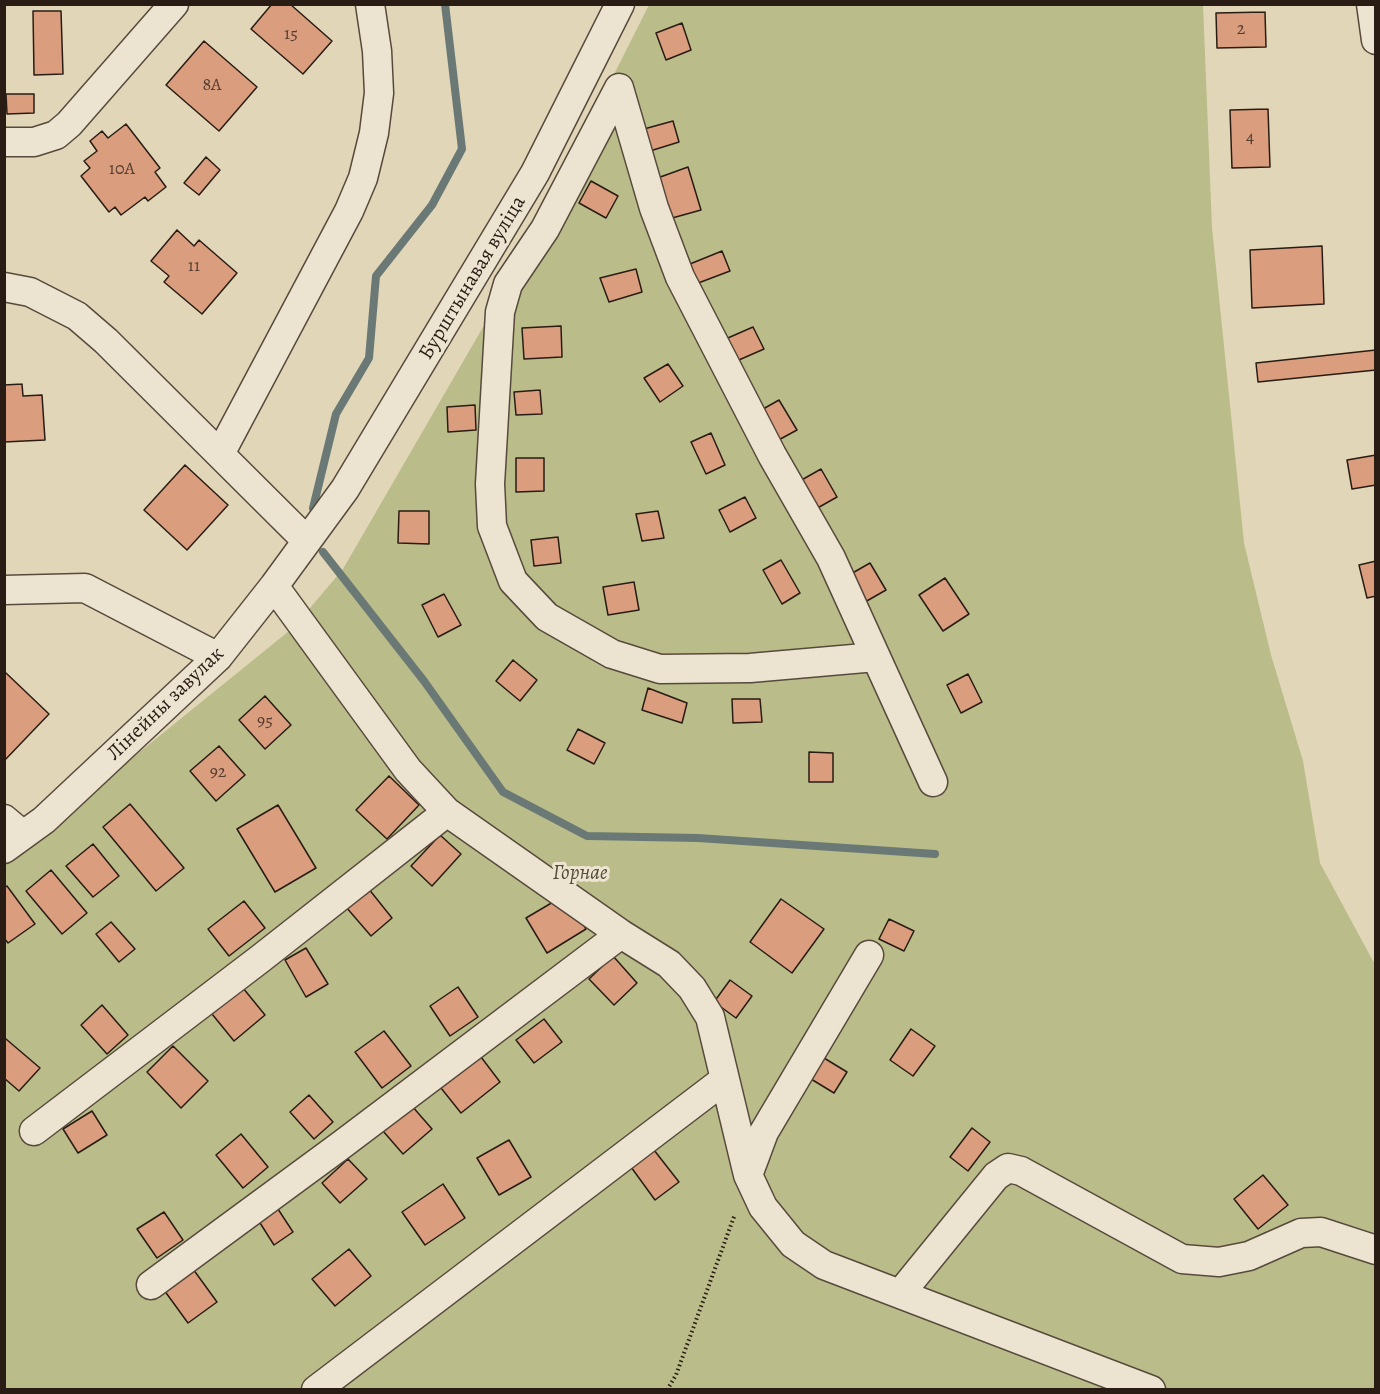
<!DOCTYPE html>
<meta charset="utf-8">
<style>
body{margin:0}
#map{position:relative;width:1380px;height:1394px;overflow:hidden;background:#e1d6b7;font-family:Alegreya,serif}
canvas{display:block}
.frame{position:absolute;inset:0;border:6px solid #291c14;pointer-events:none}
</style>
<div id="map">
<canvas width="1380" height="1394"></canvas>
<div class="frame"></div>
</div>
<script>
const g = document.querySelector('canvas').getContext('2d');
g.lineJoin = 'round';
function fillPath(path, color) {
  g.fillStyle = color;
  g.fill(path, 'evenodd');
}
function shape(rows) {
  const path = new Path2D();
  for (const r of rows) {
    path.moveTo(r[0], r[1]);
    for (let i = 2; i < r.length; i += 2) path.lineTo(r[i], r[i + 1]);
  }
  return path;
}
function strokePath(path, color, width, dash) {
  g.strokeStyle = color;
  g.lineWidth = width;
  g.lineCap = dash ? 'butt' : 'round';
  g.setLineDash(dash || []);
  g.stroke(path);
}
function label(font, color, halo, rows, align = 'center') {
  g.font = font + ' Alegreya,serif';
  g.lineWidth = 6;
  g.setLineDash([]);
  g.textBaseline = 'middle';
  g.strokeStyle = halo;
  g.fillStyle = color;
  for (const [text, x, y, turn = 0] of rows) {
    g.save();
    g.translate(x, y);
    g.rotate((+turn || 0) * Math.PI / 180);
    g.textAlign = isNaN(turn) ? turn : align;
    if (halo) g.strokeText(text, 0, 0);
    g.fillText(text, 0, 0);
    g.restore();
  }
}
fillPath(shape([
 [649,5,1203,5,1212,228,1244,543,1271,655,1303,761,1320,863,1373,961,1375,962,1375,1389,5,1390,5,861,294,627,343,569,508,284]
]), '#babc89');
strokePath(shape([
 [313,508,336,414,369,358,376,276,432,205,462,149,445,4],
 [323,552,424,681,503,792,587,836,698,838,935,854]
]), '#6a7975', 8);
const building = shape([
 [272,4,290,4,332,41,303,74,251,29,272,4],
 [33,11,61,11,63,74,34,75,33,11],
 [1265,12,1266,47,1217,48,1216,13,1265,12],
 [682,23,691,50,666,60,656,33,682,23],
 [204,41,257,87,219,131,166,85,204,41],
 [6,94,34,94,34,113,7,114,6,94],
 [1268,109,1270,167,1232,168,1230,110,1268,109],
 [673,121,679,142,650,151,644,129,673,121],
 [126,124,160,168,155,172,166,187,148,201,145,197,121,215,115,207,109,212,81,176,90,168,84,161,97,151,90,141,102,131,108,138,126,124],
 [206,157,220,170,199,195,184,183,206,157],
 [688,167,701,210,665,220,652,180,688,167],
 [591,181,618,196,606,218,579,203,591,181],
 [177,230,194,246,199,240,237,273,202,314,164,282,169,276,151,261,177,230],
 [1322,246,1324,304,1252,308,1250,250,1322,246],
 [722,251,730,271,693,285,685,266,722,251],
 [636,269,642,292,609,302,600,278,636,269],
 [561,326,562,357,524,359,522,328,561,326],
 [753,327,764,349,732,363,721,341,753,327],
 [1376,350,1376,370,1258,382,1256,363,1376,350],
 [668,364,683,386,660,402,644,378,668,364],
 [22,384,23,396,42,395,45,440,4,442,4,385,22,384],
 [540,390,542,414,516,415,514,392,540,390],
 [779,400,797,430,773,443,756,413,779,400],
 [475,405,476,430,448,432,447,407,475,405],
 [711,433,725,465,706,474,691,442,711,433],
 [1376,455,1376,485,1352,489,1347,460,1376,455],
 [516,458,544,458,544,491,516,492,516,458],
 [185,465,228,505,187,550,144,510,185,465],
 [821,469,837,497,814,510,798,482,821,469],
 [745,497,756,518,730,532,719,510,745,497],
 [399,511,429,511,429,544,398,543,399,511],
 [658,511,664,538,642,541,636,514,658,511],
 [558,537,561,563,534,566,531,540,558,537],
 [781,560,800,593,782,604,763,570,781,560],
 [1376,561,1376,596,1367,598,1359,565,1376,561],
 [870,563,886,590,865,602,849,575,870,563],
 [945,578,969,614,943,631,919,595,945,578],
 [634,582,639,610,608,615,603,587,634,582],
 [444,594,461,625,438,637,422,605,444,594],
 [513,660,537,680,520,701,496,681,513,660],
 [6,673,49,714,4,761,4,674,6,673],
 [968,674,982,702,961,713,947,685,968,674],
 [648,688,687,703,682,723,642,710,648,688],
 [265,696,291,725,265,749,239,720,265,696],
 [732,699,760,699,762,722,733,723,732,699],
 [578,729,605,743,594,764,567,750,578,729],
 [219,746,245,775,216,801,190,771,219,746],
 [809,752,833,753,833,782,809,782,809,752],
 [389,776,419,805,387,839,356,810,389,776],
 [130,804,184,868,156,891,103,827,130,804],
 [278,805,316,868,275,892,237,829,278,805],
 [440,835,461,854,432,886,411,866,440,835],
 [93,844,119,876,93,897,66,866,93,844],
 [51,870,87,913,62,934,26,891,51,870],
 [7,886,35,924,8,943,4,938,4,888,7,886],
 [368,888,392,918,371,936,346,907,368,888],
 [565,895,586,929,547,953,526,918,565,895],
 [781,899,824,929,792,973,750,942,781,899],
 [244,901,265,928,229,956,208,929,244,901],
 [889,919,914,931,904,951,879,939,889,919],
 [111,922,135,949,119,962,96,934,111,922],
 [306,948,328,984,306,997,285,960,306,948],
 [613,956,637,983,614,1005,589,979,613,956],
 [730,980,752,996,736,1018,714,1002,730,980],
 [458,987,478,1017,450,1036,430,1006,458,987],
 [243,988,265,1015,234,1041,212,1014,243,988],
 [102,1005,128,1035,107,1054,81,1025,102,1005],
 [544,1019,562,1042,534,1063,516,1040,544,1019],
 [911,1029,935,1046,913,1076,890,1060,911,1029],
 [384,1031,411,1066,382,1088,355,1052,384,1031],
 [6,1039,40,1068,19,1091,4,1078,4,1041,6,1039],
 [173,1046,208,1081,181,1108,147,1072,173,1046],
 [481,1057,500,1082,461,1113,441,1088,481,1057],
 [824,1058,847,1072,834,1093,811,1079,824,1058],
 [309,1095,333,1122,314,1139,290,1112,309,1095],
 [412,1106,432,1129,403,1154,383,1131,412,1106],
 [92,1111,107,1135,78,1153,63,1129,92,1111],
 [972,1128,990,1142,968,1171,950,1157,972,1128],
 [241,1134,268,1167,243,1188,216,1155,241,1134],
 [509,1140,531,1177,499,1195,477,1158,509,1140],
 [654,1150,679,1182,655,1200,631,1167,654,1150],
 [348,1159,367,1179,340,1203,322,1183,348,1159],
 [1263,1175,1288,1205,1258,1229,1234,1199,1263,1175],
 [443,1184,465,1218,425,1245,402,1212,443,1184],
 [274,1203,293,1232,274,1245,255,1215,274,1203],
 [164,1212,183,1240,157,1258,137,1229,164,1212],
 [349,1249,371,1276,335,1306,312,1279,349,1249],
 [193,1269,217,1302,188,1323,164,1290,193,1269]
]);
fillPath(building, '#da9e7f');
strokePath(building, '#291c14', 1.5);
const minor = shape([
 [1371,4,1376,40],
 [4,142,34,142,56,135,69,124,174,4],
 [4,287,30,292,77,316,106,341,307,541],
 [220,454,349,211,363,178,374,133,379,93,377,51,370,4],
 [274,586,408,770,447,812,621,934,669,964,692,988,710,1017,748,1175,763,1207,793,1244,824,1265,1151,1390],
 [4,590,85,588,218,657],
 [876,657,750,668,660,669,612,654,547,617,513,581,492,526,490,484,500,312,508,284,545,229,619,88,654,208,680,277,772,455,831,558,876,657,933,782],
 [4,819,23,835],
 [4,849,44,820,218,657,274,586,345,489,535,173,620,4],
 [34,1131,260,959,447,812],
 [748,1175,764,1132,869,955],
 [151,1285,340,1146,621,934],
 [900,1294,996,1176,1008,1168,1021,1171,1182,1259,1219,1262,1249,1256,1301,1233,1321,1232,1376,1250],
 [316,1390,724,1080]
]);
strokePath(minor, '#574a3d', 31);
strokePath(shape([
 [667,1390,676,1375,735,1214]
]), '#291c14', 4, [1.5, 3]);
strokePath(minor, '#ece4d0', 28);
label('18px', '#553c2f', null, [
 ["2",1241,30],
 ["15",291,35],
 ["8А",212,86],
 ["4",1250,138],
 ["10А",122,170],
 ["11",194,267],
 ["95",265,722],
 ["92",218,773]
]);
label('21px', '#291c14', '#ece4d0', [
 ["Бурштынавая вуліца",473,278,-59],
 ["Лінейны завулак",166,704,-44]
]);
label('italic 21px', '#544c37', '#ece4d0', [
 ["Горнае",580,874]
]);
</script>
